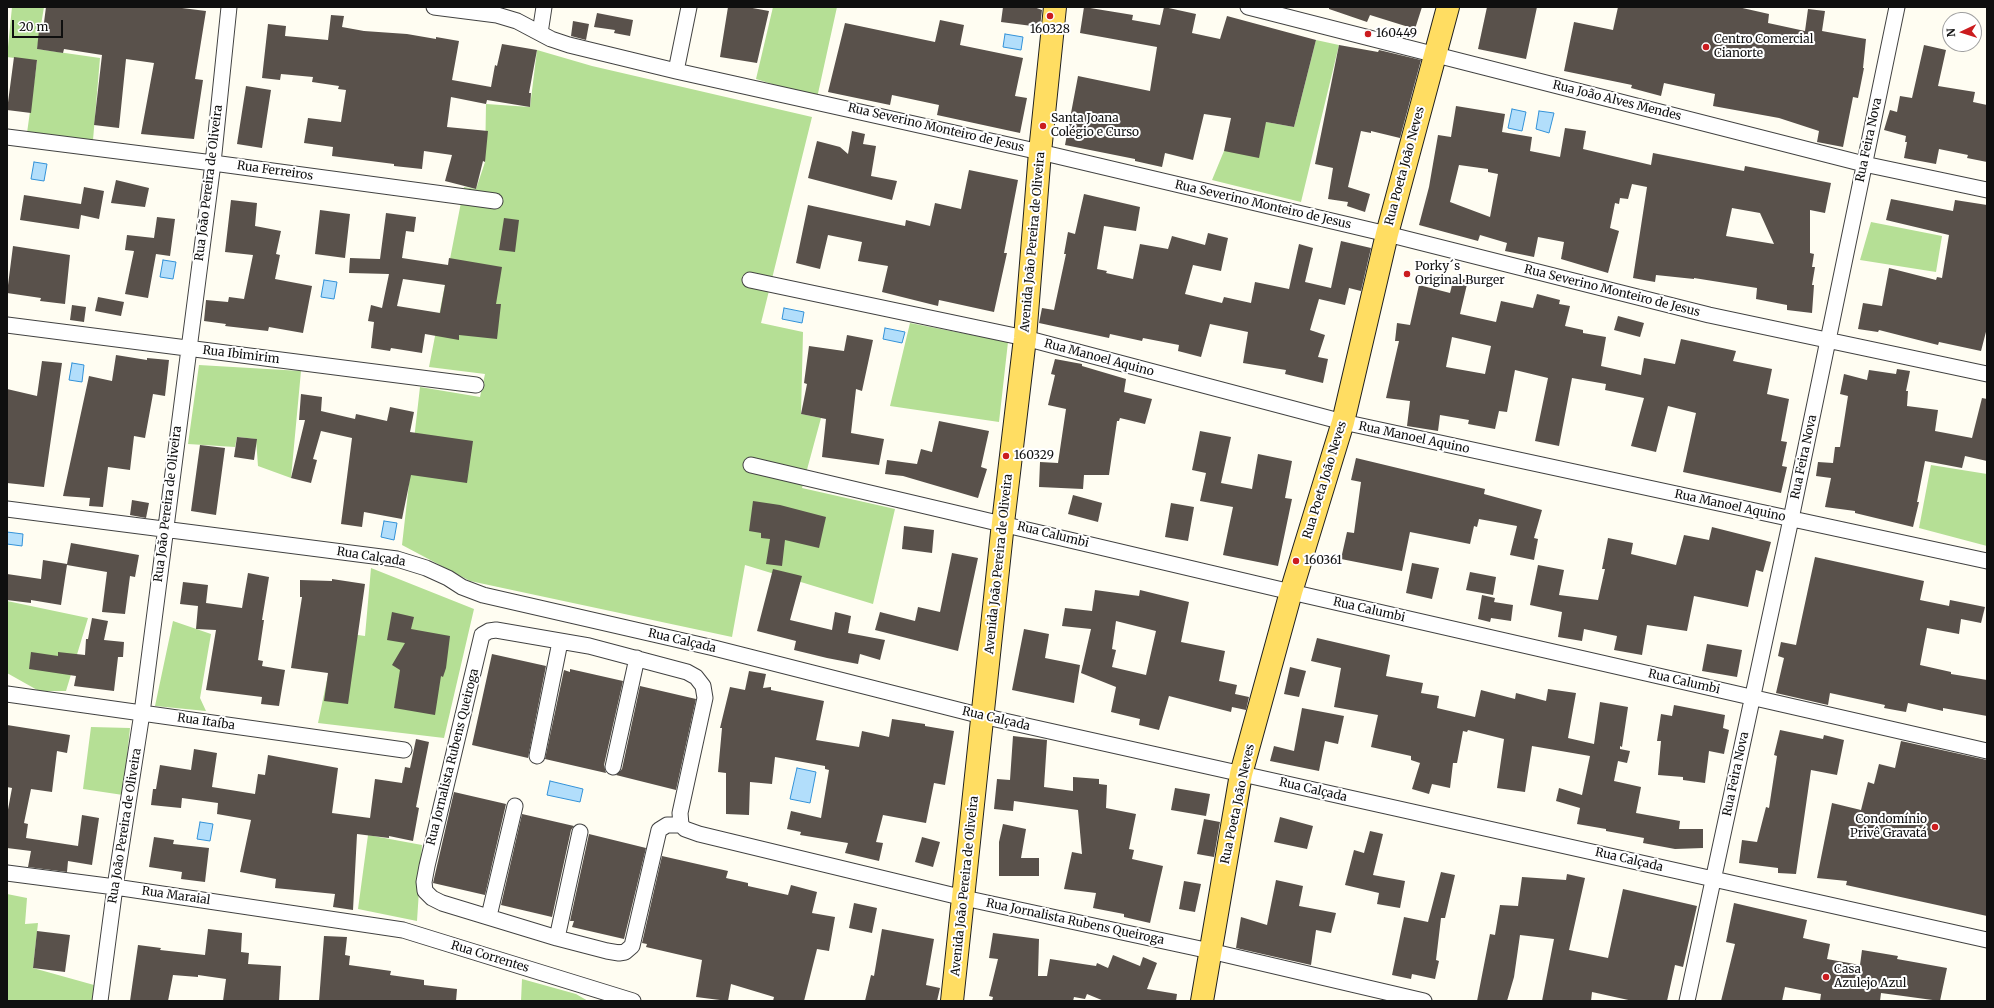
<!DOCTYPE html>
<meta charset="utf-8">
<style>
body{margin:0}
#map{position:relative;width:1994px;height:1008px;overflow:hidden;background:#fffdf2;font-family:Merriweather,serif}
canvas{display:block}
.frame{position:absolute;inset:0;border:8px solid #0f0f0f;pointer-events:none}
.north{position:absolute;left:1942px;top:12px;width:40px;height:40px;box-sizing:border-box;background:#fff;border:1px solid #9f9f9f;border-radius:50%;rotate:266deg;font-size:11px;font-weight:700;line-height:16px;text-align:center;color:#0f0f0f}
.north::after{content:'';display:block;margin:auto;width:14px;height:18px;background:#cb1c1f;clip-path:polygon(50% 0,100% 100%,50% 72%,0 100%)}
.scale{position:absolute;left:12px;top:20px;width:51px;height:18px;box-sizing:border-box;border:2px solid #0f0f0f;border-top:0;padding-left:5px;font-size:12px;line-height:14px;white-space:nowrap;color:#0f0f0f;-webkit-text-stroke:3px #fff;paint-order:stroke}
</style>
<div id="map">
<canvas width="1994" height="1008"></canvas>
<div class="frame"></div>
<div class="north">N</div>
<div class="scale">20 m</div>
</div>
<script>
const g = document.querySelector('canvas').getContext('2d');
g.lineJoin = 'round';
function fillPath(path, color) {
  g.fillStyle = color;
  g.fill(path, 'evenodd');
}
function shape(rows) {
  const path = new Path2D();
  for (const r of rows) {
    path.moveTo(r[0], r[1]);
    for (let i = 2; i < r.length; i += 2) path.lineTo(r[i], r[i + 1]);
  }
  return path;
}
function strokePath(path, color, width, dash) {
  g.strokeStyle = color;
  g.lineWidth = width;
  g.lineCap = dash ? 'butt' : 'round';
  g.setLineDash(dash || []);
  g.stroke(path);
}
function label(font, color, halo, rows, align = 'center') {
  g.font = font + ' Merriweather,serif';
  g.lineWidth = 4;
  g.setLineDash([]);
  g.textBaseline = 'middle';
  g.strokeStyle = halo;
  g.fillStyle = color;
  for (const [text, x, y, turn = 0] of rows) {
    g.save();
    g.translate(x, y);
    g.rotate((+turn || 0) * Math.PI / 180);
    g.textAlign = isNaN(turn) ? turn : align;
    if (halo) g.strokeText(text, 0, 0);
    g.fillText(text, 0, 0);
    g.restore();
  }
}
fillPath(shape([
 [12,7,44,7,37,49,100,58,93,140,27,133,37,61,7,57],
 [773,7,837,7,817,98,756,79],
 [1316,40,1339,45,1301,202,1212,180,1224,151,1266,122,1294,127],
 [537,50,592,66,812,117,761,323,803,332,801,414,821,418,802,488,895,509,873,604,745,565,732,637,470,581,402,545,420,387,480,397,485,374,429,367,464,187,476,189,485,162,486,104,530,107],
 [1871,222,1942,236,1936,272,1860,260],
 [910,323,1008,342,999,422,890,406],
 [199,365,301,371,291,478,258,466,256,439,237,437,235,447,188,444],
 [1931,465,1987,474,1987,546,1919,528],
 [371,568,474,609,444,738,318,723,337,632,365,636],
 [7,601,88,618,66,691,39,691,7,673],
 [173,621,211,634,200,698,206,711,155,706],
 [91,727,130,728,123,795,83,789],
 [368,835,422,845,417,921,358,909],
 [7,894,27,898,25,924,38,923,33,968,94,985,92,1001,7,1001],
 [522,979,576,994,588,1001,521,1001]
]), '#b5df95');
const water = shape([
 [1005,34,1023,37,1021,50,1003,47,1005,34],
 [1512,109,1526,112,1522,131,1508,128,1512,109],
 [1539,111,1554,113,1549,133,1536,129,1539,111],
 [34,162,47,164,44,181,31,179,34,162],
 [163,260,176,262,173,279,160,277,163,260],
 [324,280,337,282,334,299,321,297,324,280],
 [784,308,804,312,802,323,782,319,784,308],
 [885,328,905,332,902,343,883,339,885,328],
 [72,363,84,365,82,382,69,380,72,363],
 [384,521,397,523,394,540,381,537,384,521],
 [7,532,23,534,22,546,7,544,7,532],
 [797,768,816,772,810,803,790,799,797,768],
 [550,781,583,789,580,802,547,795,550,781],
 [200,822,213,824,210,841,197,839,200,822]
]);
fillPath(water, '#b2defb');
strokePath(water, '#3392d8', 1);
fillPath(shape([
 [46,7,174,7,206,11,195,79,203,80,194,139,141,134,154,63,126,59,119,128,94,125,102,55,64,49,63,53,37,49,39,30,43,30],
 [728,7,747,7,769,11,757,63,720,57],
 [1003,7,1034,7,1042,10,1040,27,1001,22],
 [1084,7,1133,15,1132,20,1160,25,1164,7,1196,14,1192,33,1220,39,1227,16,1316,40,1294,127,1266,122,1259,158,1224,151,1231,118,1204,114,1193,160,1165,153,1162,167,1135,161,1135,159,1065,145,1078,76,1150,91,1157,47,1080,33],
 [1329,7,1422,7,1415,29,1370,15,1367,22,1329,9],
 [1487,7,1537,7,1526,59,1478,49],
 [1618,7,1738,7,1769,14,1768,23,1805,31,1808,9,1825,11,1822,31,1866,39,1863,68,1864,68,1858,98,1853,97,1843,147,1817,142,1819,131,1779,118,1713,106,1715,94,1664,83,1661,96,1631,88,1632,85,1564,71,1574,22,1613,30],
 [597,13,633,20,630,36,614,33,615,30,594,27],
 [331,15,344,16,342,27,364,31,407,34,436,39,436,37,459,41,452,80,491,87,495,65,497,66,502,44,537,50,529,93,531,93,530,107,487,100,486,104,451,97,447,127,488,131,485,162,483,161,476,189,445,181,452,155,424,151,422,169,394,166,394,164,332,156,333,147,304,143,308,118,341,122,346,90,338,89,339,86,312,82,313,77,281,74,280,80,262,78,268,24,286,26,285,36,328,40],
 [940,20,964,25,960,45,1023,58,1015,96,1027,98,1020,133,937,115,939,105,892,95,890,105,828,92,845,23,935,42],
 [573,21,589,24,586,40,571,36],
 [1339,45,1378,52,1379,50,1421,60,1400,138,1371,131,1371,133,1361,131,1348,187,1370,194,1365,212,1347,206,1348,202,1328,199,1333,168,1315,164],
 [1924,45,1946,50,1938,86,1975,92,1973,102,1987,105,1987,162,1967,158,1968,155,1939,149,1936,164,1904,158,1907,142,1905,142,1906,136,1884,130,1890,110,1897,112,1900,96,1912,98],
 [14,57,37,60,31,113,7,110],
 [246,86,271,90,262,148,237,144],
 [1456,106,1505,114,1502,132,1532,137,1530,151,1560,157,1565,128,1586,131,1583,149,1651,165,1653,153,1744,171,1745,166,1831,183,1825,213,1810,210,1810,253,1814,254,1812,267,1815,267,1812,285,1814,285,1812,313,1787,310,1787,305,1756,299,1757,288,1694,278,1694,279,1656,275,1655,282,1633,278,1647,187,1632,184,1628,199,1620,198,1619,204,1615,203,1610,228,1619,231,1608,273,1561,259,1564,242,1538,237,1534,257,1505,251,1507,243,1480,235,1478,241,1419,225,1429,187,1438,135,1451,137],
 [1459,165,1488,169,1488,172,1498,174,1490,217,1450,202],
 [1732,208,1760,213,1774,244,1726,236],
 [852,131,865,134,863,144,876,146,871,176,897,181,892,200,808,178,817,141,840,147,848,154],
 [969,170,1018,180,1004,253,1007,253,994,312,939,300,938,306,882,292,888,266,858,261,862,242,828,235,820,269,796,263,808,205,905,226,906,220,930,226,935,203,961,209],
 [116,180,149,188,145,207,111,203],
 [84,187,104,191,99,219,81,215,79,229,20,220,24,195,81,204],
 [1084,194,1140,207,1136,231,1104,226,1097,269,1107,271,1106,273,1133,279,1140,244,1168,249,1172,236,1205,245,1208,233,1228,238,1221,271,1193,265,1185,294,1222,303,1224,297,1251,303,1255,282,1289,289,1299,244,1313,248,1305,282,1331,288,1341,241,1371,248,1361,291,1349,288,1345,305,1319,299,1310,330,1325,335,1318,357,1328,359,1323,383,1285,374,1286,370,1243,363,1248,332,1210,324,1201,357,1178,351,1179,345,1143,338,1142,341,1110,334,1109,338,1039,323,1042,308,1054,310,1066,254,1064,254,1068,232,1075,234],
 [1891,199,1953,211,1955,200,1987,205,1987,328,1981,351,1939,342,1938,345,1879,330,1878,332,1858,329,1863,303,1882,306,1889,268,1936,280,1937,277,1942,278,1949,235,1886,220],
 [231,200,257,203,255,226,281,231,276,254,280,255,275,279,312,286,303,333,269,327,268,331,225,326,226,324,204,321,206,300,228,302,229,297,244,299,253,255,225,252],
 [320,210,350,214,345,258,315,254],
 [386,213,416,217,414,232,406,231,402,258,448,265,449,258,502,267,496,304,501,304,497,339,459,335,459,340,425,334,422,353,391,348,390,351,371,348,374,322,368,321,371,305,382,308,389,274,349,273,350,258,380,259],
 [403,279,445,285,440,313,397,306],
 [157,217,175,219,170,256,156,254,148,298,125,294,134,251,125,250,127,235,154,238],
 [504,218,519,220,515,252,499,250],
 [13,246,70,255,65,304,40,301,41,298,7,293],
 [1454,277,1468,280,1460,314,1496,322,1501,301,1533,308,1537,294,1560,300,1559,304,1570,306,1565,326,1583,330,1583,333,1606,337,1601,366,1641,375,1644,358,1675,364,1681,339,1736,351,1733,361,1772,369,1767,394,1789,399,1781,441,1787,442,1782,466,1787,467,1781,493,1683,472,1696,413,1668,406,1656,452,1631,446,1644,398,1605,390,1606,384,1572,378,1559,446,1535,441,1548,378,1515,370,1507,412,1499,411,1495,429,1468,424,1469,420,1440,415,1438,431,1407,426,1410,401,1386,398,1399,341,1395,341,1397,323,1410,325,1419,285,1450,293],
 [1452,337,1491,346,1485,374,1446,367],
 [98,297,124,302,121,316,95,311],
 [72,305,86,307,84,322,70,320],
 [1618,316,1644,323,1640,337,1614,330],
 [847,335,873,340,862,391,856,389,851,433,884,439,879,465,822,457,826,419,801,414,807,384,804,383,809,346,844,351],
 [116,355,147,360,147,358,169,360,165,396,153,394,145,438,134,436,130,470,108,467,103,507,89,506,90,498,63,496,89,376,112,381],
 [1055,359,1082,364,1082,366,1126,379,1124,392,1152,399,1145,424,1120,418,1119,421,1117,421,1109,475,1084,475,1083,489,1039,487,1040,462,1058,463,1066,409,1048,405,1055,375,1051,374],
 [42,361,62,363,44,487,7,483,7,389,37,396],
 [1897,369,1910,371,1906,391,1908,391,1907,406,1938,410,1935,431,1972,438,1982,398,1987,399,1987,461,1965,456,1962,468,1925,461,1917,502,1919,502,1913,527,1855,513,1855,511,1825,507,1831,478,1816,476,1818,462,1833,463,1835,447,1840,447,1848,396,1840,394,1844,374,1867,380,1869,370,1896,374],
 [301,394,322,397,321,411,355,419,356,414,387,421,390,407,414,412,410,432,473,441,467,483,411,475,402,519,364,512,362,527,341,524,352,438,321,431,313,459,317,460,311,483,291,478,305,420,299,420],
 [939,421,989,431,981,467,987,469,978,498,903,476,885,474,887,460,917,464,921,449,932,452],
 [1200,431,1231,437,1221,483,1252,489,1258,454,1292,461,1285,498,1292,499,1278,566,1223,555,1233,507,1200,501,1206,473,1192,470],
 [237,437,257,439,254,460,234,457],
 [200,445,225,448,216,515,191,511],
 [1356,458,1485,489,1484,494,1542,510,1534,538,1538,539,1534,560,1510,555,1517,526,1479,519,1477,527,1474,526,1470,544,1410,532,1402,571,1341,559,1347,532,1354,533,1361,482,1351,480],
 [1073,495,1102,503,1098,522,1068,514],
 [132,500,149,503,146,518,130,515],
 [753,501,780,505,826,517,819,548,785,540,782,566,766,564,770,539,761,538,761,533,749,531],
 [1171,503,1194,507,1188,541,1165,537],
 [904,526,934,530,932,553,902,549],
 [1712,527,1771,542,1763,572,1756,570,1748,607,1694,596,1687,631,1647,625,1642,655,1614,650,1617,636,1584,629,1582,641,1558,637,1562,612,1530,605,1538,565,1564,570,1559,595,1598,600,1605,569,1602,569,1608,538,1633,543,1631,554,1676,565,1684,535,1709,540],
 [71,543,139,555,135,577,130,576,125,614,102,612,107,572,67,565,61,605,31,600,31,603,7,600,7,574,41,579,43,560,67,564],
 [952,553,978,558,958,651,875,630,880,612,915,621,918,607,940,612],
 [1815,557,1924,581,1920,600,1949,606,1950,600,1985,607,1981,623,1961,619,1959,634,1927,628,1920,665,1951,672,1951,674,1987,680,1987,716,1943,708,1943,711,1908,703,1906,712,1884,708,1885,705,1830,693,1828,705,1776,693,1784,658,1778,656,1781,642,1796,645],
 [1412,563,1439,568,1432,599,1406,593],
 [773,569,802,576,790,620,832,630,835,612,851,616,848,633,885,640,880,660,860,654,858,664,827,658,794,650,796,641,757,631],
 [1470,572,1496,577,1493,595,1466,590],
 [248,573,269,577,262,620,264,620,258,660,263,661,262,666,285,670,279,706,261,704,262,697,206,690,216,630,196,629,198,606,180,604,183,582,208,585,206,603,242,608],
 [332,579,365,584,348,704,324,701,328,673,291,668,302,597,300,597,300,580,332,581],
 [1095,590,1139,596,1140,590,1189,602,1181,642,1225,651,1219,681,1237,685,1235,694,1249,697,1246,710,1232,707,1231,712,1169,696,1159,730,1139,725,1140,719,1111,712,1116,687,1081,673,1091,629,1062,626,1065,608,1092,611],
 [1116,621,1156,631,1146,675,1112,667,1116,650,1112,649],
 [1482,595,1495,598,1494,602,1513,605,1511,621,1491,618,1490,622,1478,619],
 [392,612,414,617,411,629,450,636,446,668,443,677,441,676,435,715,394,708,400,670,392,665,405,643,387,640],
 [92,618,108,621,104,640,124,642,123,657,118,657,114,691,74,686,76,676,29,669,31,652,58,656,58,652,85,655,86,639,88,639],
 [1024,629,1049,634,1045,658,1080,665,1074,703,1012,690],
 [1317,638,1390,655,1386,676,1423,683,1421,693,1439,696,1437,708,1475,717,1481,690,1515,699,1516,693,1546,701,1548,689,1576,693,1568,738,1594,744,1600,702,1628,707,1622,747,1620,746,1620,749,1630,751,1627,763,1618,761,1614,781,1641,787,1636,813,1680,821,1679,829,1703,829,1703,848,1675,849,1643,843,1644,838,1606,831,1606,829,1577,824,1580,808,1556,801,1559,788,1582,795,1590,756,1532,746,1525,792,1497,788,1504,739,1468,730,1467,732,1463,731,1457,763,1453,763,1450,788,1432,784,1429,794,1412,789,1420,763,1411,760,1411,756,1371,747,1378,715,1334,707,1341,668,1311,661],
 [1707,644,1742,650,1737,677,1702,671],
 [492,654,546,666,528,758,472,745],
 [1290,667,1306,671,1299,697,1284,694],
 [570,669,623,681,604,765,606,773,545,759,564,670,570,672],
 [749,671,766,674,763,688,771,687,771,690,824,701,816,740,859,747,862,731,889,737,892,719,925,724,925,726,954,731,945,785,934,783,926,823,883,815,876,842,883,843,879,861,845,853,848,843,800,835,801,832,787,829,791,811,821,818,829,770,825,769,825,766,775,757,772,784,750,782,749,815,726,814,726,773,718,772,722,728,720,728,730,687,745,690],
 [640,686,696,699,676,790,616,775,622,769],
 [1674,705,1725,715,1723,728,1729,730,1724,754,1709,751,1705,783,1683,780,1683,777,1658,775,1661,741,1657,741,1661,714,1672,716],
 [1302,708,1344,716,1338,744,1325,741,1319,771,1270,761,1274,746,1294,751],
 [7,725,70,735,67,753,57,751,52,792,31,789,24,823,28,824,26,838,78,846,82,815,99,818,92,865,68,861,67,872,28,867,31,851,7,848,7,815,12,788,7,787],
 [1780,730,1823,739,1824,735,1844,740,1837,775,1811,770,1796,874,1778,873,1778,868,1739,863,1742,840,1757,842,1766,807,1769,808,1777,756,1774,755],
 [1013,736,1047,740,1044,787,1073,791,1073,777,1099,779,1099,784,1107,785,1106,808,1136,814,1129,849,1134,850,1132,859,1163,866,1150,923,1124,917,1124,914,1093,908,1096,893,1064,889,1072,852,1082,854,1078,810,1014,801,1013,811,994,809,997,779,1010,780],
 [416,739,429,742,416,807,419,808,413,841,389,836,389,838,357,834,353,910,333,907,335,894,275,888,276,879,240,872,251,820,217,814,218,803,182,798,181,808,151,805,153,789,156,789,160,765,191,770,194,749,217,753,212,787,255,794,258,774,265,775,268,755,338,768,332,813,370,818,375,779,402,783,405,767,410,768],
 [1901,741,1987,760,1987,916,1846,885,1847,881,1817,878,1832,803,1861,810,1868,782,1874,784,1879,764,1895,768],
 [1175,788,1210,794,1206,816,1171,810],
 [454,792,506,804,485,895,433,883],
 [522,814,574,826,571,830,552,917,501,905],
 [1280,817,1313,826,1307,849,1274,842],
 [1204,819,1220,822,1214,857,1197,854],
 [1003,824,1026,829,1021,858,1039,858,1039,876,999,876,999,842],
 [1370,831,1383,834,1373,875,1405,881,1400,908,1377,904,1379,893,1345,885,1354,850,1364,853],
 [589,834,646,848,624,939,572,927,574,921,570,921],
 [154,837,174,840,173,844,209,848,205,882,181,879,182,872,149,867],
 [922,837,940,842,933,867,915,862],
 [662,856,728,871,726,878,748,883,748,886,788,895,791,885,817,892,812,913,835,917,829,951,817,949,804,1001,773,1001,774,997,731,984,728,1001,696,997,702,960,646,947,647,944,642,943],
 [1441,872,1455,875,1445,918,1441,918,1436,960,1439,961,1435,979,1412,974,1411,979,1392,975,1404,917,1428,922],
 [1567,874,1585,878,1569,950,1608,958,1623,889,1697,906,1683,967,1675,965,1667,1001,1633,1001,1592,992,1591,1001,1542,1001,1554,939,1520,935,1514,977,1507,1001,1477,1001,1490,934,1495,935,1500,905,1518,906,1522,877,1566,880],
 [1276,880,1303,886,1299,906,1336,913,1331,933,1316,930,1311,965,1236,948,1241,917,1267,925],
 [1184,881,1201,884,1195,912,1179,909],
 [854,903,877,908,872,933,849,928],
 [1734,903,1807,920,1803,938,1830,944,1827,959,1860,965,1862,950,1898,956,1897,959,1947,968,1940,1001,1881,993,1880,1001,1820,1001,1821,994,1785,987,1782,1001,1721,1001,1735,944,1726,942],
 [208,929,242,933,241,952,249,953,248,964,281,966,279,1001,223,1001,226,979,198,975,198,977,173,975,168,1001,130,1001,138,945,161,948,160,950,205,955],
 [882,929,934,939,926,985,940,988,937,1001,865,1001,871,975,874,976],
 [37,931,70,935,65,972,33,968],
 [993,933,1039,939,1038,976,1047,976,1050,959,1096,966,1097,963,1108,968,1113,955,1140,966,1143,957,1157,963,1147,989,1177,994,1176,1001,1104,1001,1087,994,1085,999,1074,997,1073,1001,992,1001,993,997,989,996,998,959,989,958],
 [324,936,347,937,345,955,350,956,349,965,391,971,390,975,424,980,424,985,457,989,456,1001,319,1001]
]), '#59514b');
const minor = shape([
 [434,7,497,15,517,21,551,39,569,45,676,71,1040,152,1387,234,1709,315,1987,374],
 [1248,7,1864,164,1987,190],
 [540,33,544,7],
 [676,71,689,7],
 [7,137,213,163,495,201],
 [750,280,1025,338,1343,422,1987,561],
 [7,325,476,385],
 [751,465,1291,592,1987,751],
 [7,509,397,559,426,568,448,578,462,587,483,595,714,648,982,716,1987,940],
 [7,694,404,750],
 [537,756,560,642],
 [613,767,637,658],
 [681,825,667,825,659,830,632,946,625,952,619,953,607,951,557,938,442,903,432,898,425,891,424,882,427,866,482,635,489,631,496,630,589,646,687,672,696,677,703,686,705,698,680,813,681,825,685,829,699,834,964,898,1210,951,1424,1001],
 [7,873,115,887,403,930,633,1001],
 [489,916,515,806],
 [557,938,580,832],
 [100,1001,115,887,142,713,213,163,229,7],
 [1687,1001,1791,519,1897,7]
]);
const primary = shape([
 [952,1001,1003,523,1025,338,1040,152,1055,7],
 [1202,1001,1241,774,1291,592,1343,422,1387,234,1448,7]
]);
strokePath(minor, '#424242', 17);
strokePath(primary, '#202020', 24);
strokePath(minor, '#fff', 15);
strokePath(primary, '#ffdd62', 22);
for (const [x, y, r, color] of [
 [1050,16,4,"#cb1c1f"],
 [1368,34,4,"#cb1c1f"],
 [1706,47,4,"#cb1c1f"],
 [1043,126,4,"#cb1c1f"],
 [1407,274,4,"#cb1c1f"],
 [1006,456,4,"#cb1c1f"],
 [1296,561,4,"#cb1c1f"],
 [1935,827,4,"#cb1c1f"],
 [1826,977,4,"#cb1c1f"]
]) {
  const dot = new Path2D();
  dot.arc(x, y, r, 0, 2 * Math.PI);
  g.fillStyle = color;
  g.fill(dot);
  strokePath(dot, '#fff', 1.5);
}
label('12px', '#0f0f0f', '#fff', [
 ["160328",1050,30,"center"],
 ["160449",1376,34],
 ["Centro Comercial",1714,40],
 ["Cianorte",1714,54],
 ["Santa Joana",1051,119],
 ["Colégio e Curso",1051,133],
 ["Porky´s",1415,267],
 ["Original Burger",1415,281],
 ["160329",1014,456],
 ["160361",1304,561],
 ["Condomínio",1927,820,"right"],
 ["Privê Gravatá",1927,834,"right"],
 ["Casa",1834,970],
 ["Azulejo Azul",1834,984]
], 'left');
label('12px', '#0f0f0f', '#fff', [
 ["Rua João Alves Mendes",1617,101,14],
 ["Rua Severino Monteiro de Jesus",936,128,13],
 ["Rua Feira Nova",1869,140,-78],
 ["Rua Poeta João Neves",1405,166,-75],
 ["Rua Ferreiros",275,171,8],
 ["Rua João Pereira de Oliveira",209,183,-83],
 ["Rua Severino Monteiro de Jesus",1263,205,13],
 ["Avenida João Pereira de Oliveira",1033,242,-85],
 ["Rua Severino Monteiro de Jesus",1612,291,14],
 ["Rua Ibimirim",241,355,7],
 ["Rua Manoel Aquino",1099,358,15],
 ["Rua Manoel Aquino",1414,438,12],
 ["Rua Feira Nova",1804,457,-78],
 ["Rua Poeta João Neves",1325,480,-73],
 ["Rua João Pereira de Oliveira",168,504,-83],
 ["Rua Manoel Aquino",1730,506,12],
 ["Rua Calumbi",1053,535,14],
 ["Rua Calçada",371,557,9],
 ["Avenida João Pereira de Oliveira",999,564,-84],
 ["Rua Calumbi",1369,610,13],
 ["Rua Calçada",682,641,13],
 ["Rua Calumbi",1684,682,13],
 ["Rua Calçada",996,719,13],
 ["Rua Itaíba",206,722,8],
 ["Rua Jornalista Rubens Queiroga",453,757,-76],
 ["Rua Feira Nova",1736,774,-78],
 ["Rua Calçada",1313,790,13],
 ["Rua Poeta João Neves",1238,804,-78],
 ["Rua João Pereira de Oliveira",125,826,-81],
 ["Rua Calçada",1629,860,13],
 ["Avenida João Pereira de Oliveira",965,886,-84],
 ["Rua Maraial",176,896,8],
 ["Rua Jornalista Rubens Queiroga",1075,922,12],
 ["Rua Correntes",490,957,17]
]);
</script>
